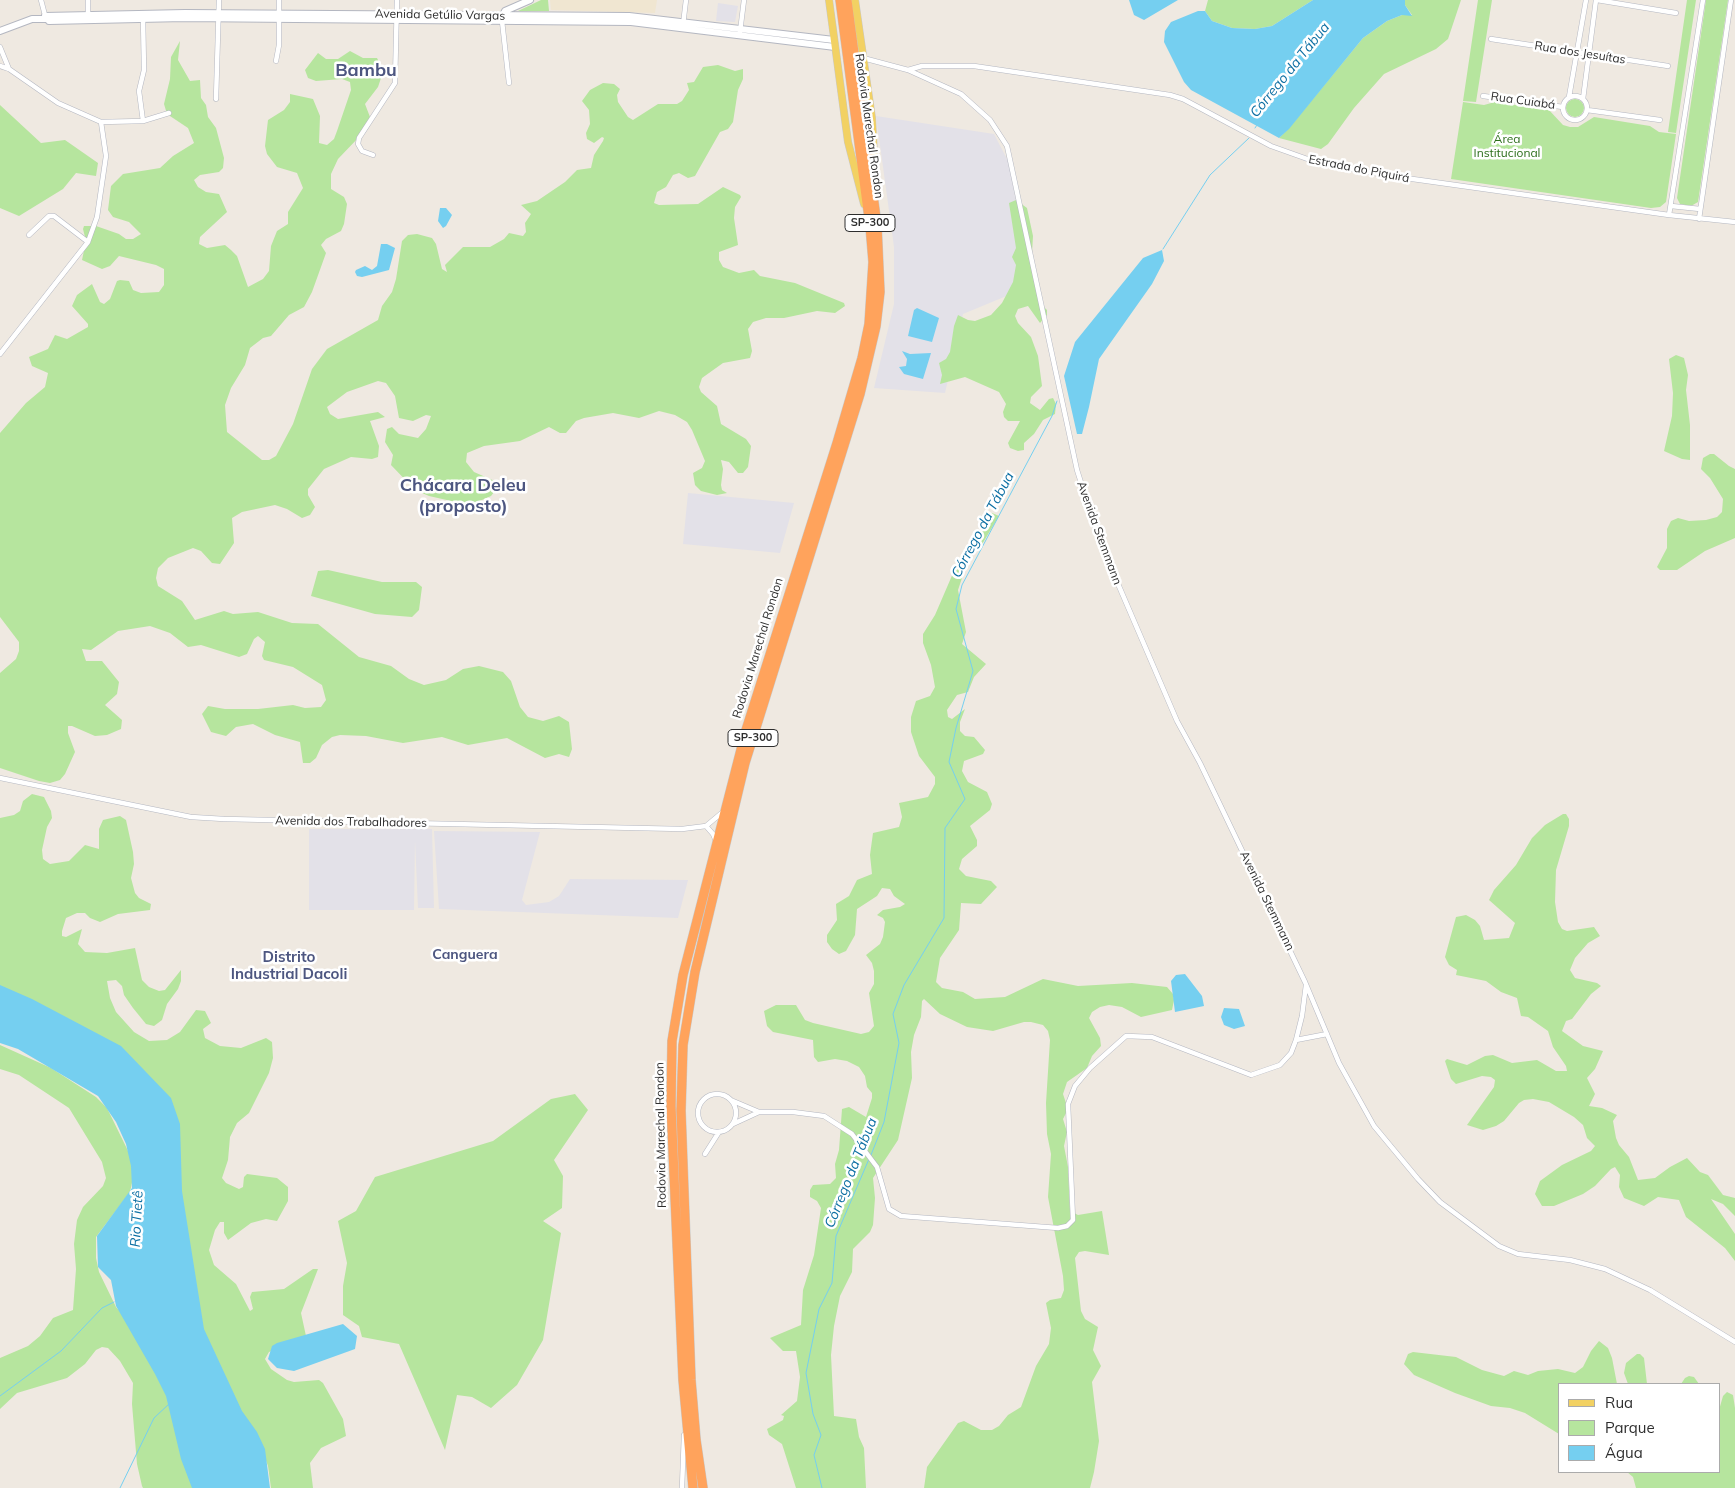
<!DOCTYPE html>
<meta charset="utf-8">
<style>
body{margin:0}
#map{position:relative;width:1735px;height:1488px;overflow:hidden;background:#efe9e1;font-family:Mulish,sans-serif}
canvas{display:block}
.legend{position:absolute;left:1558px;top:1383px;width:162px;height:90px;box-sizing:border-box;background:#fff;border:1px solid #ababab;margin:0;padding:6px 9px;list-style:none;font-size:15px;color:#2e2e2e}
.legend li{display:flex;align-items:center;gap:10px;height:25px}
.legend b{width:25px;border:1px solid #ababab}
</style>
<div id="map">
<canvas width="1735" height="1488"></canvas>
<ul class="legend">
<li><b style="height:6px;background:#f2d163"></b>Rua</li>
<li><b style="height:14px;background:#b6e59e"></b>Parque</li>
<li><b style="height:14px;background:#75cff0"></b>Água</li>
</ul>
</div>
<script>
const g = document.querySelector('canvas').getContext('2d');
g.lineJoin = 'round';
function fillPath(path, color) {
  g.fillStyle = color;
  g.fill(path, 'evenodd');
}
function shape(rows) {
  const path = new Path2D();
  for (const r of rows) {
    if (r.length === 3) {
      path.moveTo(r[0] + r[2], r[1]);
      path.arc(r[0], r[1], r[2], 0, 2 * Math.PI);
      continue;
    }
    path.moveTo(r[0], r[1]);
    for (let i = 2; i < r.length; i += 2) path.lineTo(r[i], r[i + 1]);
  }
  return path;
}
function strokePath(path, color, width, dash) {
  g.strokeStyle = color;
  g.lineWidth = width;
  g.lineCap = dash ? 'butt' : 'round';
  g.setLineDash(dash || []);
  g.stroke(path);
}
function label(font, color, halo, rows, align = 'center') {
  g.font = font + ' Mulish,sans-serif';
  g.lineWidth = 5;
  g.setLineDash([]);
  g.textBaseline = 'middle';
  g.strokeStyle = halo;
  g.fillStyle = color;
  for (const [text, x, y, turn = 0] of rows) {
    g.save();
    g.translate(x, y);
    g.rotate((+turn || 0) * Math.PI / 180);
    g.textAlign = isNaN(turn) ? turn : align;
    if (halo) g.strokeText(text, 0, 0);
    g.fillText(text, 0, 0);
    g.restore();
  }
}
fillPath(shape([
 [718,3,738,6,735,22,716,21],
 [876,116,994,134,1008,161,1033,285,963,314,945,393,874,388,894,304,894,247],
 [688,493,794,503,780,553,683,544],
 [309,829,432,829,434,908,418,908,415,841,414,910,309,910],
 [434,831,540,832,522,900,526,905,549,902,559,896,570,879,688,880,678,918,439,909]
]), '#e3e1e8');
fillPath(shape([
 [550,0,657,0,655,13,551,10]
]), '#f0e6d1');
fillPath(shape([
 [541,0,548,0,549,11,518,11],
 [1208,0,1313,0,1272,26,1255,29,1232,28,1212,21,1205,11],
 [1405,0,1461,0,1448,39,1436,49,1384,74,1354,108,1328,144,1321,149,1279,138,1289,128,1363,38,1387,21,1402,15,1412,15,1405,5],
 [1478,0,1492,0,1476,102,1463,101],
 [1687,0,1696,0,1676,133,1668,132],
 [1706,0,1728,0,1698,202,1691,206,1680,204,1677,198],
 [180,41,178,60,190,81,200,80,201,98,206,105,208,117,216,128,224,158,223,168,219,172,200,175,194,180,198,187,206,192,219,194,227,212,200,237,199,244,207,248,225,245,231,250,237,256,248,287,263,279,269,271,271,246,277,231,288,224,288,212,303,188,297,173,277,167,267,154,265,146,268,120,284,110,290,102,290,94,313,99,320,116,319,143,327,145,334,139,337,131,351,90,350,82,342,79,316,81,308,78,305,70,318,53,326,59,338,59,350,51,363,58,377,58,382,68,382,75,378,87,365,104,370,117,360,136,338,159,331,174,331,189,344,197,347,204,344,224,341,231,326,239,321,245,326,253,312,292,304,307,289,315,271,336,263,338,250,348,245,365,231,388,225,405,227,432,262,460,269,460,276,456,293,424,312,369,327,349,378,320,382,306,392,292,396,279,402,241,408,235,417,234,432,238,436,244,442,269,447,272,445,265,463,247,490,247,504,239,509,233,523,236,526,232,525,223,531,214,521,205,537,201,565,182,577,170,591,168,594,155,603,141,604,138,602,137,594,143,587,139,586,133,590,124,589,110,582,101,590,90,603,83,614,84,620,89,617,95,618,102,628,117,633,120,658,104,677,104,682,101,689,90,687,83,694,82,703,67,718,65,735,71,743,69,743,79,738,90,733,122,728,129,720,132,695,176,688,178,679,173,673,175,666,187,657,192,654,203,659,205,698,204,723,187,740,195,741,197,735,207,734,218,738,245,719,252,719,260,723,267,739,273,754,270,760,276,795,283,844,303,845,306,835,313,817,311,784,318,766,318,753,322,748,329,752,351,750,358,723,363,702,378,699,387,701,392,717,406,721,424,746,439,751,446,748,467,743,473,738,473,729,462,721,460,723,469,721,485,722,490,727,493,717,495,701,491,695,485,693,473,702,468,705,461,692,430,687,422,675,415,659,411,639,418,613,413,584,418,576,421,566,433,560,433,549,427,520,441,484,446,467,453,466,462,474,472,497,482,498,487,491,496,475,503,460,503,429,496,415,490,391,465,393,455,385,442,387,429,392,427,399,434,418,438,426,429,431,416,426,415,413,421,399,418,395,396,386,383,378,381,347,392,327,407,330,414,338,419,378,412,385,417,370,421,379,446,378,457,372,459,351,457,324,469,308,489,308,495,315,507,310,515,302,518,287,509,275,505,242,512,232,518,234,543,220,564,212,563,201,551,193,548,168,558,158,568,156,578,158,586,182,601,195,620,224,611,233,614,258,612,292,623,318,624,359,657,391,666,409,679,424,685,446,680,463,669,479,666,503,672,511,681,520,707,528,717,543,721,559,716,569,722,572,749,569,757,559,754,545,758,507,738,468,745,442,737,403,743,366,736,340,735,332,737,322,745,316,758,310,763,303,763,300,742,275,735,253,724,236,727,226,736,211,732,202,714,208,706,225,709,258,709,293,705,305,708,321,707,326,700,322,685,293,667,264,660,262,656,265,642,258,636,254,639,247,654,239,657,201,645,188,647,170,633,150,626,118,631,91,650,82,649,86,661,102,661,119,682,117,694,105,705,122,720,121,729,107,735,95,736,72,726,68,726,68,733,75,752,65,774,60,780,50,783,39,781,0,768,0,673,16,659,19,651,19,642,0,617,0,433,26,403,45,387,48,373,32,366,29,357,48,349,55,335,67,339,88,327,88,324,72,306,77,295,92,284,100,302,104,304,110,299,117,281,120,280,129,281,133,290,141,293,159,292,164,285,164,269,156,265,119,256,110,266,102,269,82,260,86,241,83,229,84,226,96,226,119,234,126,239,133,239,141,234,129,222,113,217,108,210,111,186,123,174,160,168,173,156,194,143,188,128,167,114,164,104,170,79,171,57],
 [1575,108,9],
 [1463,102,1484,105,1495,102,1549,110,1563,125,1570,127,1578,127,1594,117,1650,126,1659,132,1676,134,1666,202,1660,207,1651,208,1451,179],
 [0,105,41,143,65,140,98,163,96,176,76,173,63,189,19,216,0,208],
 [1016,200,1027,208,1033,236,1032,253,1042,305,1047,310,1047,315,1040,323,1028,306,1018,309,1015,316,1018,323,1031,337,1038,356,1042,386,1031,397,1030,403,1040,410,1049,399,1053,398,1056,404,1055,414,1043,420,1034,434,1024,443,1024,450,1018,451,1010,448,1008,443,1020,421,1008,421,1004,417,1003,412,1006,404,999,392,965,377,940,384,942,375,939,363,946,359,950,352,954,326,958,315,968,320,975,321,991,315,1002,303,1013,282,1016,265,1012,257,1016,248,1009,203],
 [1676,355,1684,358,1688,375,1686,390,1690,425,1690,460,1682,459,1664,451,1672,416,1673,393,1669,359],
 [1710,454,1714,454,1729,466,1735,469,1735,538,1705,551,1677,570,1660,570,1657,567,1667,548,1667,529,1671,521,1678,518,1689,521,1706,520,1717,517,1722,512,1723,499,1710,478,1701,469,1703,458],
 [992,513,999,516,981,546,968,560,958,590,966,632,962,644,986,664,974,677,968,692,957,695,947,710,948,717,952,719,965,709,960,722,960,731,965,736,974,737,985,750,983,754,964,761,962,771,968,782,987,792,992,804,990,810,970,826,977,840,977,846,962,859,959,869,966,876,991,881,997,887,981,904,961,903,959,930,940,958,936,982,942,988,963,992,975,999,1005,997,1043,979,1078,986,1132,983,1167,987,1173,994,1174,1000,1172,1010,1141,1017,1122,1007,1109,1005,1100,1007,1092,1012,1089,1018,1100,1038,1101,1046,1092,1056,1087,1068,1067,1082,1063,1094,1068,1109,1063,1119,1067,1132,1064,1146,1068,1167,1070,1211,1078,1215,1102,1211,1109,1255,1085,1251,1079,1252,1075,1258,1081,1311,1085,1319,1098,1327,1093,1350,1101,1366,1092,1382,1099,1441,1094,1472,1090,1488,924,1488,927,1467,958,1423,964,1421,981,1430,992,1430,999,1426,1008,1415,1021,1407,1036,1366,1049,1344,1051,1328,1046,1303,1050,1300,1061,1298,1064,1290,1063,1276,1048,1197,1051,1154,1047,1134,1046,1103,1050,1040,1048,1031,1043,1025,1031,1022,1024,1022,993,1031,967,1027,940,1014,924,999,922,1001,921,1017,914,1035,911,1052,912,1078,898,1140,873,1178,875,1198,873,1225,870,1232,853,1249,852,1272,840,1296,834,1326,831,1355,834,1416,856,1419,859,1437,864,1448,866,1488,796,1488,782,1444,769,1435,767,1429,783,1420,784,1416,781,1415,797,1401,800,1377,796,1351,783,1351,770,1338,801,1325,803,1290,814,1255,821,1208,817,1201,810,1197,810,1190,813,1185,830,1184,836,1178,835,1164,839,1150,842,1109,849,1107,866,1117,872,1098,872,1093,867,1087,865,1076,859,1067,847,1061,835,1059,818,1062,814,1057,813,1040,773,1032,767,1026,764,1011,776,1005,796,1005,805,1020,813,1023,861,1034,869,1032,874,1026,869,993,874,984,874,971,872,963,866,955,880,944,883,937,885,922,883,918,877,915,883,910,900,907,905,904,894,896,890,889,882,888,877,896,857,909,855,935,846,951,839,954,832,949,827,942,827,935,837,920,836,904,849,896,857,880,872,874,870,855,873,833,899,827,902,817,899,803,928,797,935,784,935,777,919,756,911,732,911,717,916,701,930,696,935,687,931,665,923,643,923,634,935,615,960,557,982,531,988,514],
 [328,570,382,582,416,582,422,587,419,610,412,617,375,614,311,596,318,571],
 [32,794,44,797,51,811,52,818,47,827,42,850,43,859,50,864,69,861,85,845,99,849,99,829,103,820,120,816,126,820,133,852,134,864,131,878,135,893,139,898,151,904,150,910,118,914,100,922,90,918,85,913,77,913,66,918,62,931,62,936,66,937,82,929,78,944,85,952,107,953,135,948,142,980,149,987,159,991,165,990,181,970,181,981,178,989,167,1004,162,1020,154,1026,146,1024,133,1008,124,995,122,986,116,980,107,981,110,998,116,1012,134,1032,149,1041,167,1040,180,1032,196,1010,205,1011,211,1023,203,1029,205,1038,220,1046,241,1048,266,1038,272,1042,273,1058,269,1073,249,1113,237,1123,230,1137,228,1160,222,1178,226,1183,239,1189,243,1187,244,1177,247,1174,277,1178,288,1187,288,1201,277,1221,266,1219,251,1223,228,1240,224,1233,224,1222,220,1222,215,1230,209,1250,214,1265,236,1284,250,1311,253,1309,250,1297,252,1292,284,1289,313,1269,318,1269,301,1313,306,1336,269,1352,265,1359,271,1369,287,1380,294,1382,319,1380,323,1383,343,1419,346,1436,321,1448,310,1463,313,1488,271,1488,268,1466,262,1450,202,1344,172,1169,0,989,0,818,14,815,20,811,23,801],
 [1563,814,1566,814,1569,819,1569,826,1556,870,1555,902,1558,922,1562,929,1567,931,1594,927,1600,936,1588,943,1575,958,1570,970,1575,978,1597,983,1601,986,1591,994,1572,1019,1566,1021,1562,1031,1583,1046,1603,1051,1595,1069,1587,1078,1595,1094,1589,1106,1602,1108,1617,1115,1613,1121,1616,1138,1619,1145,1629,1157,1638,1180,1655,1178,1670,1167,1687,1158,1700,1172,1708,1175,1723,1195,1735,1198,1735,1216,1723,1204,1711,1199,1735,1234,1735,1261,1725,1248,1686,1217,1679,1200,1658,1197,1644,1206,1624,1198,1619,1187,1620,1175,1615,1167,1611,1169,1595,1186,1583,1194,1554,1206,1542,1206,1535,1194,1540,1181,1562,1165,1591,1151,1595,1146,1587,1138,1583,1125,1574,1117,1549,1102,1533,1099,1524,1100,1519,1103,1504,1121,1496,1126,1483,1130,1467,1125,1494,1087,1495,1080,1491,1077,1482,1076,1456,1084,1451,1079,1445,1061,1447,1059,1467,1065,1485,1056,1493,1055,1512,1063,1537,1060,1556,1071,1567,1071,1566,1066,1553,1047,1548,1031,1528,1017,1521,1016,1517,998,1501,992,1486,981,1456,975,1457,970,1449,965,1445,957,1456,917,1466,915,1475,920,1480,926,1484,940,1509,938,1515,923,1489,900,1494,890,1516,865,1532,838,1545,825],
 [0,1045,51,1068,96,1097,107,1108,131,1157,133,1178,130,1192,96,1237,96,1258,99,1272,116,1307,125,1317,166,1389,197,1488,143,1488,142,1486,137,1464,132,1404,133,1383,120,1361,108,1348,102,1347,96,1350,85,1364,67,1378,17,1393,0,1409,0,1358,28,1346,40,1336,53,1318,73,1310,76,1269,74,1244,77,1220,83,1207,103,1186,106,1178,102,1162,69,1108,19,1075,0,1069],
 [575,1094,588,1110,554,1160,563,1176,562,1208,543,1221,561,1233,543,1340,517,1385,491,1408,472,1397,457,1395,445,1450,399,1344,362,1337,359,1326,343,1315,343,1286,347,1263,338,1221,356,1211,375,1177,493,1141,551,1099],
 [1599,1341,1608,1348,1612,1358,1617,1384,1559,1384,1559,1434,1525,1413,1510,1408,1491,1406,1455,1393,1414,1375,1404,1364,1408,1354,1413,1352,1456,1357,1482,1370,1504,1376,1514,1371,1528,1375,1538,1371,1558,1369,1575,1373,1583,1367,1591,1351],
 [1637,1354,1640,1354,1644,1358,1647,1384,1628,1384,1624,1373,1626,1363],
 [1689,1376,1694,1377,1699,1384,1681,1384,1685,1378],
 [1727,1392,1733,1395,1735,1408,1735,1488,1636,1488,1633,1477,1627,1472,1719,1472,1719,1410,1723,1396]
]), '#b6e59e');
fillPath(shape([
 [1129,0,1178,0,1144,20,1134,15],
 [1313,0,1405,0,1405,5,1412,16,1402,15,1387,21,1363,38,1289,129,1279,138,1191,90,1184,82,1164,42,1165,31,1171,22,1198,11,1205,11,1212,21,1232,28,1255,29,1272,26],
 [440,208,446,208,452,215,446,226,443,228,438,221],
 [381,244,387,244,395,248,389,270,362,277,357,276,355,272,356,270,365,266,372,270,377,266],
 [1162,250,1164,261,1152,284,1099,359,1089,407,1082,434,1077,434,1064,376,1075,342,1143,258],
 [917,308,939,318,932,342,908,336,914,310],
 [902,351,910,354,931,353,923,379,904,374,899,367,906,366,907,359],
 [1185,974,1202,996,1204,1006,1175,1012,1171,981,1176,975],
 [0,985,32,999,121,1046,171,1098,180,1124,182,1191,204,1329,242,1411,257,1432,265,1449,270,1488,192,1488,181,1459,166,1396,155,1374,116,1306,111,1280,98,1267,97,1236,132,1188,131,1166,126,1144,116,1122,98,1096,18,1049,0,1043],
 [1224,1008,1239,1009,1245,1026,1234,1029,1224,1025,1221,1017],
 [343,1324,357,1336,355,1349,294,1371,277,1368,268,1359,272,1346,277,1343]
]), '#75cff0');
strokePath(shape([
 [1255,128,1257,125],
 [1163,249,1210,175,1249,138],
 [871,1155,884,1122,899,1043,893,1014,904,985,944,918,945,828,965,799,949,762,956,728,973,671,956,609,962,585,1052,416,1057,401],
 [0,1396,61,1351,102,1308,114,1302],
 [120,1488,154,1418,169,1404],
 [822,1488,814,1455,821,1435,813,1414,806,1373,819,1309,832,1283,836,1236,869,1159]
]), '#75cff0', 1);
const street = shape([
 [41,0,46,19],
 [1597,0,1676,13],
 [88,16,88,0],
 [143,17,144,70,139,91,143,121],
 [502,21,509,83],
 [683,25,686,0],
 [740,32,744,0],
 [1491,39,1668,66],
 [0,47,9,69],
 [863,58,908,70,961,94,990,120,1007,146,1077,470,1100,542,1177,721,1200,763,1305,982,1339,1063,1374,1126,1418,1179,1440,1202,1499,1246,1518,1254,1570,1260,1605,1269,1650,1290,1735,1342],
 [276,61,279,45,279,0],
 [0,66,9,69,58,103,101,122,143,121,169,113],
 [908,70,922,66,974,66,1170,95,1183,99,1271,146,1313,161,1384,175,1669,215,1735,222],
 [1575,108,12],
 [1483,96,1563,107],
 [1569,97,1586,0],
 [216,99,219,0],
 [1583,99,1596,0],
 [1587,110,1660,120],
 [373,155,362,151,358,144,359,138,395,83,397,0],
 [1671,206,1700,209],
 [1669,215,1703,0],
 [1699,219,1731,0],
 [29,235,49,216,54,216,88,242],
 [0,354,88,242,97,217,106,156,101,122],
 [0,778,191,817,224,819,682,829,706,826,724,811],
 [706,826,713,834,716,841],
 [1306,985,1302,1016,1296,1040,1327,1034],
 [717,1113,19],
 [733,1101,759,1112,733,1124],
 [759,1112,793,1112,824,1116,852,1134,877,1167,889,1209,901,1216,1058,1228,1067,1226,1073,1220,1068,1104,1075,1086,1090,1068,1126,1036,1152,1037,1251,1075,1280,1065,1291,1053,1296,1040],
 [705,1154,719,1132],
 [682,1488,684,1435]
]);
const secondary = shape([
 [45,16,185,13,629,16,834,40],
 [502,17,505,11,530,0],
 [49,21,184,18,631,22,835,47],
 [0,31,32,19,46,19]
]);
const primary = shape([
 [829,0,848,142,864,204],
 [855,0,872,118,876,193]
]);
const highway = shape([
 [693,1488,683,1380,671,1106,672,1041,683,975,746,730,837,443,862,358,869,324,873,262,870,226,840,0],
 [703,1488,696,1440,691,1380,681,1111,683,1045,695,972,745,763,860,394,876,326,880,292,877,225,847,0]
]);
strokePath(street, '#b4b7c1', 5.5);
strokePath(secondary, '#b4b7c1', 8);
strokePath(primary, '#c9c9c9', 8);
strokePath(highway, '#c9c9c9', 10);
strokePath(street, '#fff', 4.5);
strokePath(secondary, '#fff', 6);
strokePath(primary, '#f2d163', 7);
strokePath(highway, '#ffa35c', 9);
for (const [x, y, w] of [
 [870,223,50],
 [753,738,50]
]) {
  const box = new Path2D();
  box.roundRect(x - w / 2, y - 8.5, w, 17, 4);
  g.fillStyle = '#fff';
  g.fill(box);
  strokePath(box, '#2e2e2e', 1);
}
label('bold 11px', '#2e2e2e', null, [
 ["SP-300",870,223],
 ["SP-300",753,738]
]);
label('12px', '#2e2e2e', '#fff', [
 ["Avenida Getúlio Vargas",440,15,1],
 ["Rua dos Jesuítas",1580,53,9],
 ["Rua Cuiabá",1523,101,8],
 ["Rodovia Marechal Rondon",869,126,82],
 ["Estrada do Piquirá",1359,169,11],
 ["Avenida Stemmann",1099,533,70],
 ["Rodovia Marechal Rondon",758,648,-73],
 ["Avenida dos Trabalhadores",351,822,1],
 ["Avenida Stemmann",1267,901,64],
 ["Rodovia Marechal Rondon",661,1135,-91]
]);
label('12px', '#2c6e1b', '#fff', [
 ["Área",1507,139],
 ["Institucional",1507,153]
]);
label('italic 14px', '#0d6fa3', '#fff', [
 ["Córrego da Tábua",1290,70,-51],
 ["Córrego da Tábua",983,525,-62],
 ["Córrego da Tábua",851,1173,-68],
 ["Rio Tietê",137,1219,-87]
]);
label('bold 14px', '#4d5680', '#fff', [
 ["Canguera",465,955]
]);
label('bold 15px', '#4d5680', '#fff', [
 ["Distrito",289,957],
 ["Industrial Dacoli",289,974]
]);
label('bold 18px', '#4d5680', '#fff', [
 ["Bambu",366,71],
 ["Chácara Deleu",463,486],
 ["(proposto)",463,507]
]);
</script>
